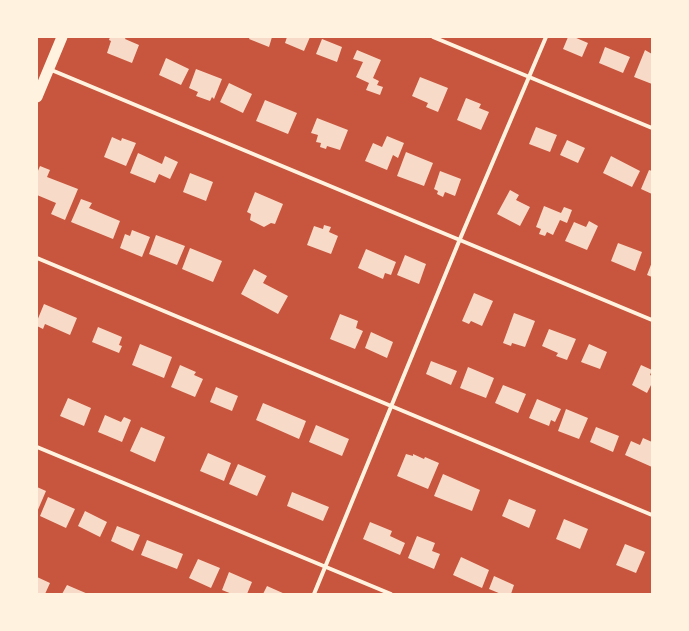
<!DOCTYPE html>
<style>
body{margin:0}
#map{position:relative;width:689px;height:631px;overflow:hidden;background:#c8553d;font-family:"Times New Roman",serif}
canvas{display:block}
.frame{position:absolute;inset:0;border:38px solid #fff3e0;pointer-events:none}
</style>
<div id="map">
<canvas width="689" height="631"></canvas>
<div class="frame"></div>
</div>
<script>
const g = document.querySelector('canvas').getContext('2d');
g.lineJoin = 'round';
function fillPath(path, color) {
  g.fillStyle = color;
  g.fill(path, 'evenodd');
}
function shape(rows) {
  const path = new Path2D();
  for (const r of rows) {
    path.moveTo(r[0], r[1]);
    for (let i = 2; i < r.length; i += 2) path.lineTo(r[i], r[i + 1]);
  }
  return path;
}
function strokePath(path, color, width, dash) {
  g.strokeStyle = color;
  g.lineWidth = width;
  g.lineCap = dash ? 'butt' : 'round';
  g.setLineDash(dash || []);
  g.stroke(path);
}
fillPath(shape([
 [110,37,126,37,125,39,139,45,132,63,107,53,111,41,109,40],
 [250,37,272,37,269,47,249,39],
 [287,37,310,37,304,51,285,43],
 [568,37,574,37,588,43,582,57,563,49],
 [322,39,342,47,337,62,316,54],
 [605,47,630,57,623,73,599,63],
 [357,50,381,60,373,78,379,81,377,85,383,87,380,95,366,90,369,83,356,77,363,62,353,59],
 [645,50,652,54,652,84,634,77],
 [166,58,189,69,181,85,159,75],
 [196,69,222,79,214,99,212,97,210,101,196,96,198,92,189,88],
 [420,77,448,88,438,112,426,107,428,103,412,96],
 [229,83,252,94,243,113,220,102],
 [466,98,481,104,479,108,489,112,481,130,457,120],
 [265,100,297,113,288,134,256,121],
 [317,118,348,130,340,150,327,146,326,149,320,147,321,143,316,142,318,135,311,133],
 [536,127,557,135,550,152,529,144],
 [387,136,404,143,398,158,393,155,387,170,365,161,373,143,382,147],
 [112,137,121,141,122,138,136,143,126,166,104,157],
 [567,140,585,148,578,163,560,155],
 [406,152,433,163,424,186,397,176],
 [138,153,162,164,165,156,178,162,170,179,159,174,155,183,130,173],
 [611,156,640,171,632,187,603,173],
 [40,166,50,170,47,177,78,189,65,220,51,214,56,203,37,195,37,173],
 [649,170,652,171,652,194,641,189],
 [440,171,461,179,455,196,445,192,443,197,437,194,438,191,434,189],
 [190,173,213,182,206,201,183,192],
 [510,190,519,195,516,200,530,207,520,226,497,214],
 [255,192,283,204,275,224,271,223,264,227,250,220,251,214,247,212],
 [81,199,92,203,89,208,120,221,113,239,71,222],
 [544,206,561,213,564,207,572,210,567,223,560,220,553,235,547,232,545,236,539,234,541,229,536,227],
 [589,221,598,226,587,250,565,241,574,222,586,227],
 [324,225,331,227,329,232,338,236,331,254,307,245,314,226,323,229],
 [132,230,150,237,142,257,120,248,125,234,130,236],
 [156,235,185,246,177,265,149,254],
 [618,243,642,252,635,271,611,261],
 [190,248,222,261,213,282,182,269],
 [366,249,396,262,391,275,385,273,383,279,358,268],
 [405,255,426,264,419,284,397,275],
 [652,262,652,277,647,275],
 [254,269,267,276,263,283,288,296,278,314,241,294],
 [474,293,493,301,482,326,471,321,469,324,462,321],
 [44,304,77,318,70,335,45,324,43,329,37,326,37,321],
 [514,313,535,321,525,347,512,343,511,346,503,343],
 [340,314,358,321,356,328,363,331,355,349,330,339],
 [98,327,122,337,119,345,122,346,119,353,92,342],
 [549,329,576,339,567,360,556,356,558,353,542,346],
 [371,332,393,342,387,358,365,348],
 [140,344,172,357,164,378,132,365],
 [589,344,607,352,600,369,581,362],
 [431,361,457,371,451,385,426,374],
 [180,365,196,372,194,375,203,379,195,397,171,387],
 [641,365,652,370,650,375,652,376,652,383,647,393,632,385],
 [468,367,494,378,486,398,460,388],
 [503,385,526,394,518,413,495,403],
 [216,387,238,396,232,411,210,402],
 [68,398,91,408,84,426,60,416],
 [537,399,561,409,555,422,551,420,549,426,529,418],
 [263,403,306,421,299,439,256,420],
 [566,409,588,418,579,439,558,431],
 [105,415,121,422,124,417,131,420,122,442,98,432],
 [316,425,349,439,342,456,309,442],
 [141,427,165,437,155,462,130,451],
 [596,427,619,436,613,452,590,442],
 [643,438,652,442,652,467,625,455,631,441,640,445],
 [208,453,231,463,224,481,200,471],
 [406,454,413,456,413,454,424,459,425,457,439,463,428,489,397,476],
 [238,464,266,476,257,496,229,484],
 [443,474,480,490,472,511,434,496],
 [37,487,46,491,37,512],
 [292,492,329,507,323,521,287,506],
 [48,497,75,509,66,528,40,516],
 [509,499,536,510,529,528,502,516],
 [85,511,107,522,100,537,78,526],
 [564,519,588,529,580,549,556,539],
 [370,522,392,531,390,536,405,543,400,555,363,539],
 [117,526,140,535,133,551,111,541],
 [417,536,435,543,432,551,440,554,434,569,408,558],
 [147,540,183,554,177,569,141,555],
 [625,544,645,552,636,573,616,565],
 [461,557,489,570,482,588,453,575],
 [198,559,220,568,211,588,189,578],
 [229,572,252,582,247,594,232,594,222,590],
 [494,576,514,585,511,594,501,594,489,589],
 [37,577,50,583,45,594,37,594],
 [67,585,88,594,62,594],
 [267,586,285,594,263,594]
]), '#f7dbc8');
strokePath(shape([
 [433,37,652,128],
 [49,69,652,320],
 [37,258,652,515],
 [37,447,391,594],
 [314,594,460,239,546,37]
]), '#fff3e0', 4);
strokePath(shape([
 [37,97,62,37]
]), '#fff3e0', 11);
</script>
